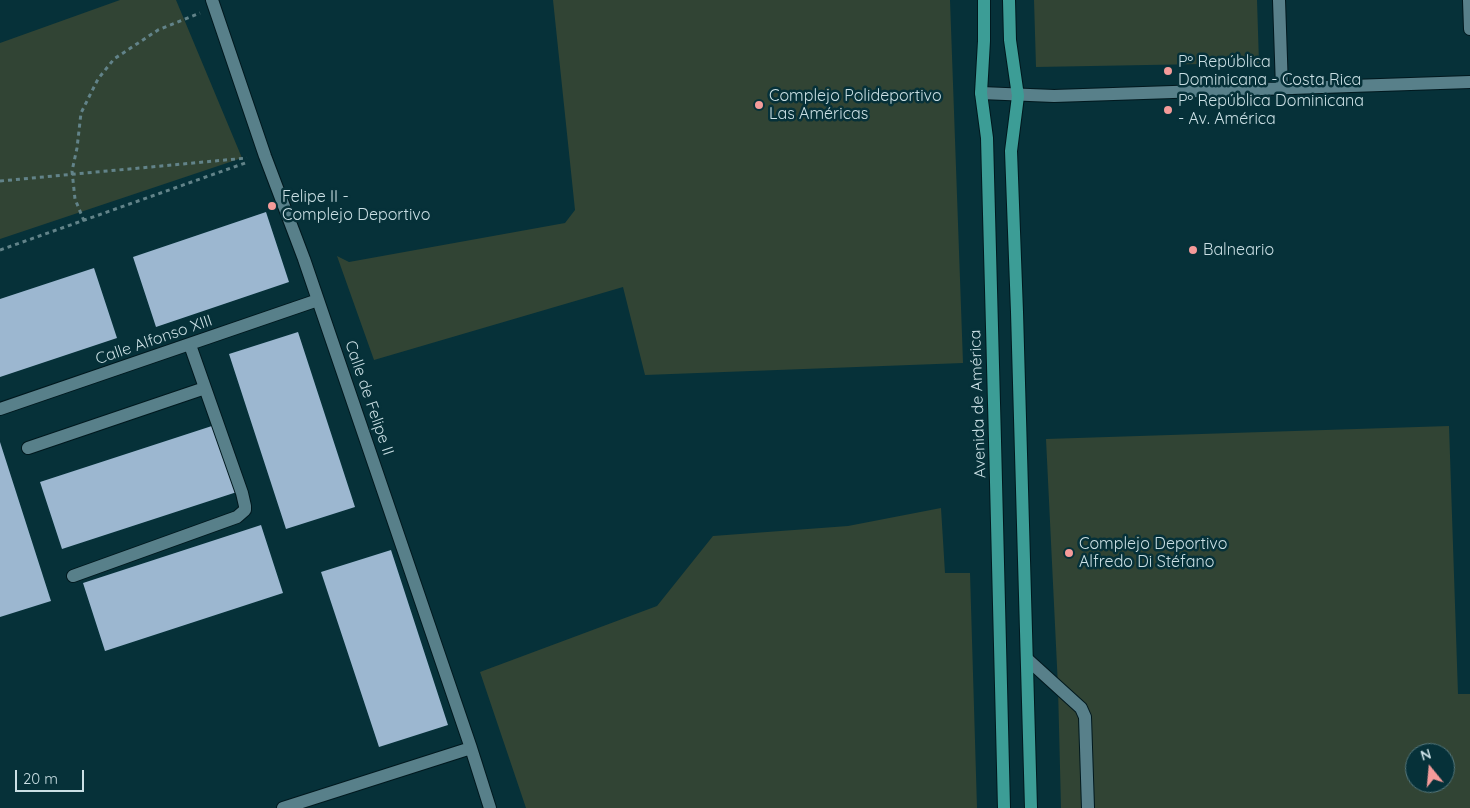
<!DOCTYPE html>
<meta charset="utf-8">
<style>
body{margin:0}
#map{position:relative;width:1470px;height:808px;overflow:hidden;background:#063139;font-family:Quicksand,sans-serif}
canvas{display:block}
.north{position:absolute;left:1405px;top:743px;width:50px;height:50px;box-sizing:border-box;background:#063139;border:1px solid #54777d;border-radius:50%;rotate:343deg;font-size:14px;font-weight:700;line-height:20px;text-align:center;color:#cadfe4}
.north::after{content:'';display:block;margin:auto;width:18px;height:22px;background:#f59b9a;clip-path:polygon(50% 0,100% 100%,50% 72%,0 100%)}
.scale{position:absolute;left:15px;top:770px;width:69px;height:22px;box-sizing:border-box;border:2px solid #cadfe4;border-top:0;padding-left:6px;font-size:15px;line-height:18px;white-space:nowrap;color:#cadfe4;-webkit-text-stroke:4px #063139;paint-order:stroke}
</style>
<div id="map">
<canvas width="1470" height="808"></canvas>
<div class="north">N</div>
<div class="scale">20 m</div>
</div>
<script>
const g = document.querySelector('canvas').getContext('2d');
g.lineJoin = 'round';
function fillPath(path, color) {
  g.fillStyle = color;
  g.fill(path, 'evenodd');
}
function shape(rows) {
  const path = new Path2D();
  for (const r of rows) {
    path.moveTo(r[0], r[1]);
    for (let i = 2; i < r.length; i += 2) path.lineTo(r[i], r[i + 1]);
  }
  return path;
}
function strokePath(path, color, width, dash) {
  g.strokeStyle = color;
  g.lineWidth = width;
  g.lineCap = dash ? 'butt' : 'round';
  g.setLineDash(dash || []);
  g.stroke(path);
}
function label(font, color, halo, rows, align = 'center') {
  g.font = font + ' Quicksand,sans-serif';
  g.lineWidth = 5;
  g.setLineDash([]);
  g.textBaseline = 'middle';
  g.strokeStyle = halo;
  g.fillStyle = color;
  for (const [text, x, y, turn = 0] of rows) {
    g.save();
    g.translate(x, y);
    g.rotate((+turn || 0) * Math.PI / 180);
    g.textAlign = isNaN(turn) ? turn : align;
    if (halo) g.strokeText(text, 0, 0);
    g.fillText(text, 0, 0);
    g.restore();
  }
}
fillPath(shape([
 [120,0,176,0,242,158,0,239,0,43],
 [553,0,950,0,963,363,645,375,623,287,374,360,337,256,349,262,565,223,575,210],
 [1034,0,1257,0,1259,63,1036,67],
 [1449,426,1458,694,1470,694,1470,808,1061,808,1058,687,1046,439],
 [1415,753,1445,753,1445,783,1415,783],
 [941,508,945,573,970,573,977,808,526,808,480,672,657,606,713,536,848,526]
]), '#314434');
fillPath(shape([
 [266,212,289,282,156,327,133,257],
 [94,268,117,338,0,377,0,299],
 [298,332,355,507,286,529,229,354],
 [218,424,240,491,62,549,40,482],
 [0,442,51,601,0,617],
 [261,525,283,593,105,651,83,583],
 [391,550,448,725,379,747,321,572]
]), '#9cb7d0');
const minor = shape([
 [212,0,265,156,304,259,471,748,490,808],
 [1279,0,1282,88],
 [1469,0,1470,29],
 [981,93,1054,96,1470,82],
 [0,409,318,300],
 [28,448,205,388],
 [73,576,237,517,245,510,245,506,242,493,190,345],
 [1027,659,1081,708,1085,717,1088,808],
 [283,808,471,748]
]);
const major = shape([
 [984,0,984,41,981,93,987,138,995,441,1004,808],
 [1009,0,1010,40,1018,96,1011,151,1017,312,1031,808]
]);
strokePath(minor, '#00181e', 14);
strokePath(major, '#00181e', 14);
strokePath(shape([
 [0,181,247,158],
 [84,221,75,199,72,171,77,148,81,113,98,79,114,59,158,30,200,13],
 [0,250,248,162]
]), '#628389', 3, [4, 4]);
strokePath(minor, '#58808a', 12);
strokePath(major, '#3c9d96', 12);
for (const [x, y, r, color] of [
 [1168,71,5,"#f59b9a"],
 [759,105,5,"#f59b9a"],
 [1168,110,5,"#f59b9a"],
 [272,206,5,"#f59b9a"],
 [1193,250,5,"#f59b9a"],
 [1069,553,5,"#f59b9a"]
]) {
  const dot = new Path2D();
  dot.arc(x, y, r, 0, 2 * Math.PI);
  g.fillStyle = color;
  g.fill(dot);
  strokePath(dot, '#063139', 2);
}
label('16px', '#cadfe4', '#063139', [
 ["Pº República",1178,62],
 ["Dominicana - Costa Rica",1178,80],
 ["Complejo Polideportivo",769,96],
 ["Las Américas",769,114],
 ["Pº República Dominicana",1178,101],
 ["- Av. América",1178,119],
 ["Felipe II -",282,197],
 ["Complejo Deportivo",282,215],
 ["Balneario",1203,250],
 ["Complejo Deportivo",1079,544],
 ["Alfredo Di Stéfano",1079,562]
], 'left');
label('16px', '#cadfe4', '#063139', [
 ["Calle Alfonso XIII",154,340,-19],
 ["Calle de Felipe II",369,398,71],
 ["Avenida de América",978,404,-92]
]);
</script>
